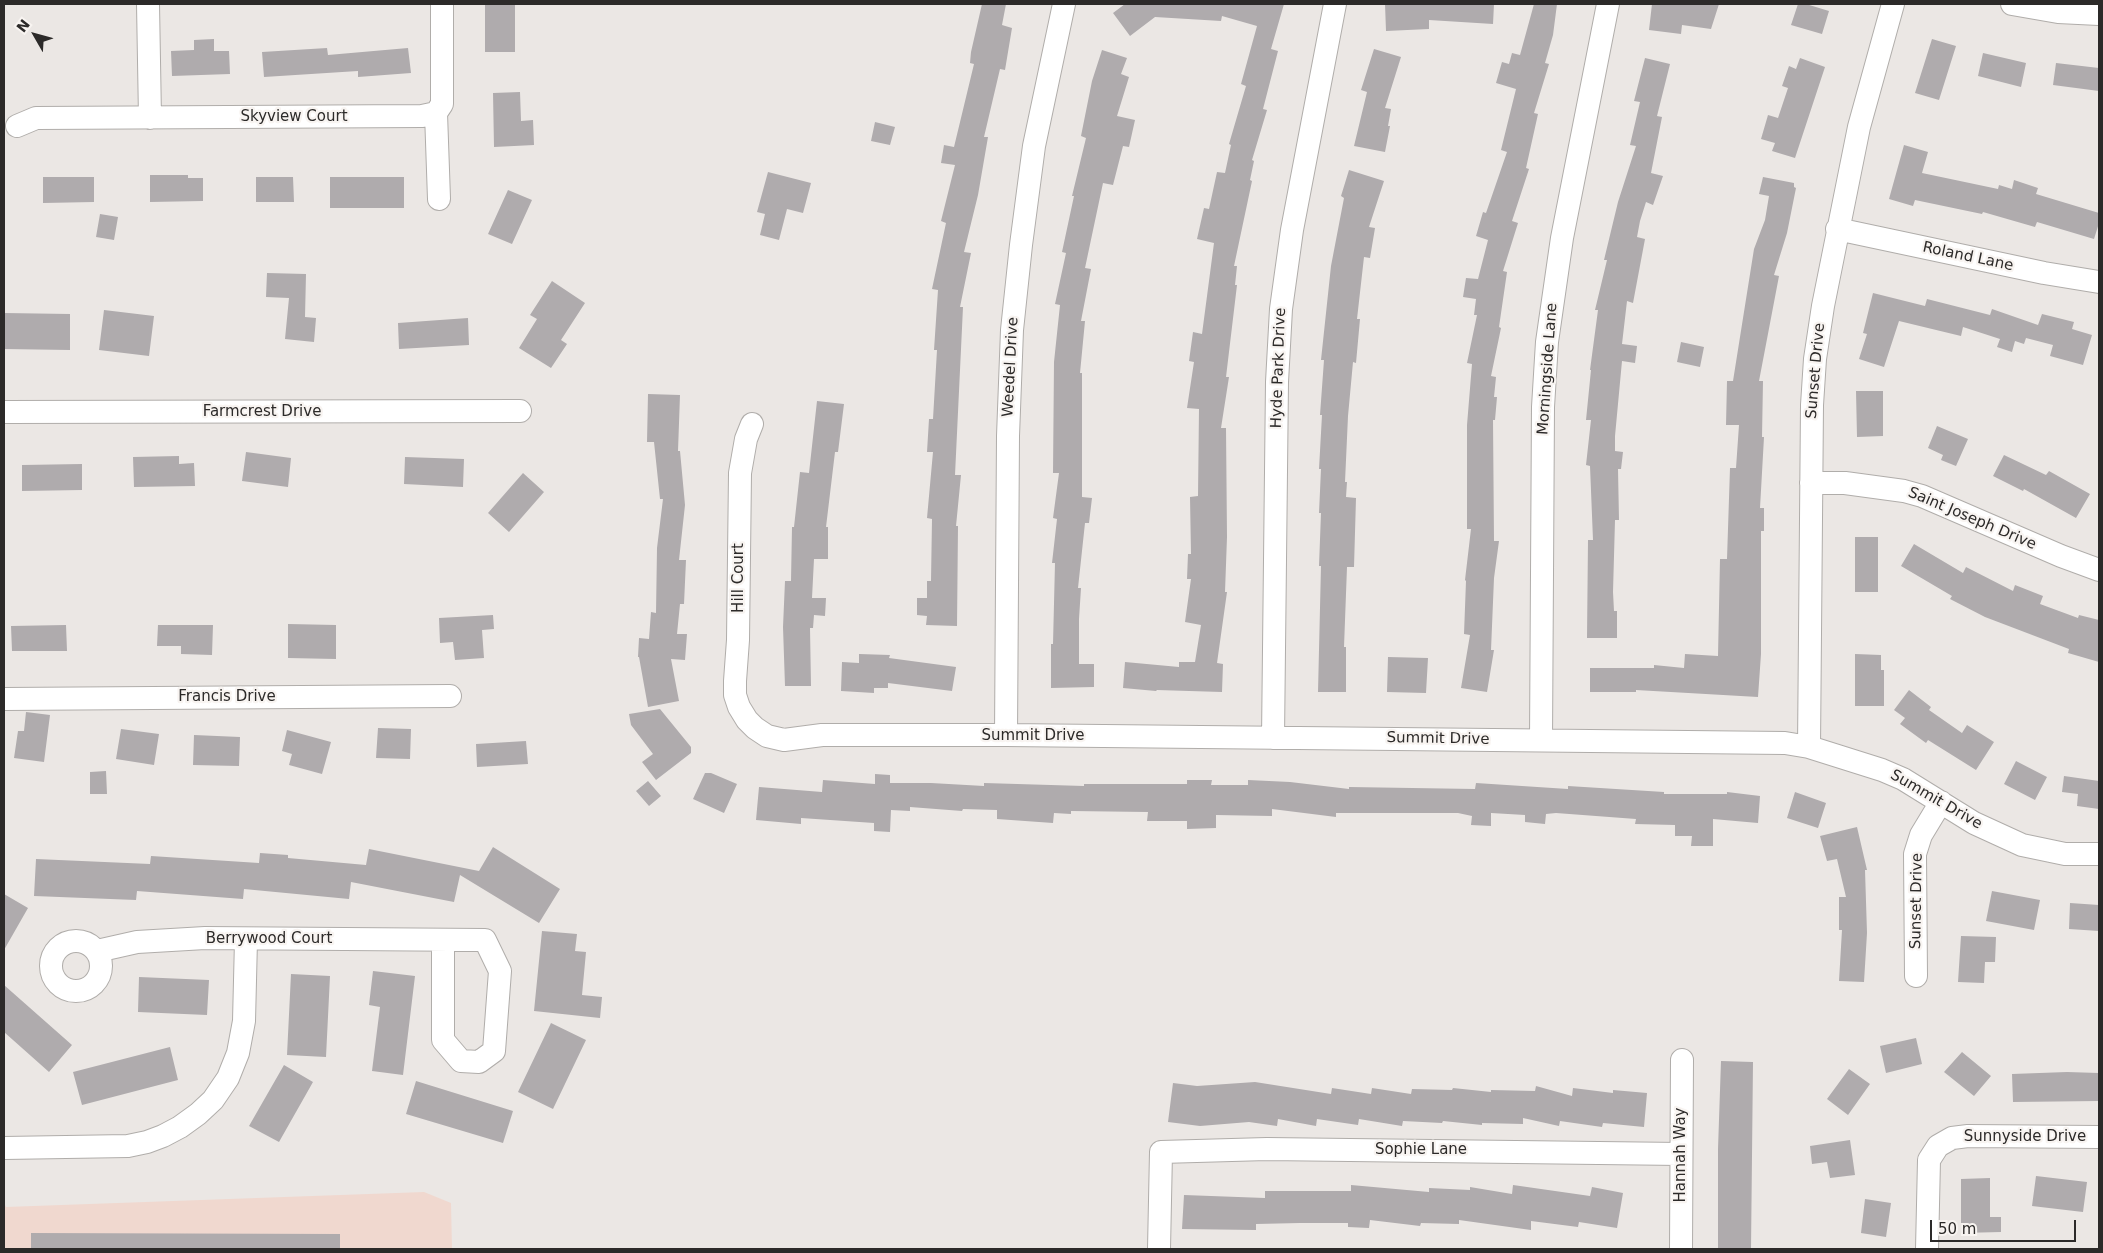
<!DOCTYPE html>
<style>
body{margin:0}
#map{position:relative;width:2103px;height:1253px;overflow:hidden;background:#ebe7e4;font-family:"DejaVu Sans",sans-serif}
canvas{display:block}
.frame{position:absolute;inset:0;border:5px solid #2c2a29;pointer-events:none}
.north{position:absolute;left:10px;top:10px;width:50px;height:50px;-webkit-text-stroke:4px #f8f4f1;paint-order:stroke;rotate:308deg;font-size:14px;font-weight:700;line-height:20px;text-align:center;color:#2c2a29}
.north::after{content:'';display:block;margin:auto;width:18px;height:22px;background:#2c2a29;clip-path:polygon(50% 0,100% 100%,50% 72%,0 100%)}
.scale{position:absolute;left:1930px;top:1220px;width:146px;height:22px;box-sizing:border-box;border:2px solid #2c2a29;border-top:0;padding-left:6px;font-size:15px;line-height:18px;white-space:nowrap;color:#2c2a29;-webkit-text-stroke:4px #f8f4f1;paint-order:stroke}
</style>
<div id="map">
<canvas width="2103" height="1253"></canvas>
<div class="frame"></div>
<div class="north">N</div>
<div class="scale">50 m</div>
</div>
<script>
const g = document.querySelector('canvas').getContext('2d');
g.lineJoin = 'round';
function fillPath(path, color) {
  g.fillStyle = color;
  g.fill(path, 'evenodd');
}
function shape(rows) {
  const path = new Path2D();
  for (const r of rows) {
    if (r.length === 3) {
      path.moveTo(r[0] + r[2], r[1]);
      path.arc(r[0], r[1], r[2], 0, 2 * Math.PI);
      continue;
    }
    path.moveTo(r[0], r[1]);
    for (let i = 2; i < r.length; i += 2) path.lineTo(r[i], r[i + 1]);
  }
  return path;
}
function strokePath(path, color, width, dash) {
  g.strokeStyle = color;
  g.lineWidth = width;
  g.lineCap = dash ? 'butt' : 'round';
  g.setLineDash(dash || []);
  g.stroke(path);
}
function label(font, color, halo, rows, align = 'center') {
  g.font = font + ' "DejaVu Sans",sans-serif';
  g.lineWidth = 4.5;
  g.setLineDash([]);
  g.textBaseline = 'middle';
  g.strokeStyle = halo;
  g.fillStyle = color;
  for (const [text, x, y, turn = 0] of rows) {
    g.save();
    g.translate(x, y);
    g.rotate((+turn || 0) * Math.PI / 180);
    g.textAlign = isNaN(turn) ? turn : align;
    if (halo) g.strokeText(text, 0, 0);
    g.fillText(text, 0, 0);
    g.restore();
  }
}
fillPath(shape([
 [424,1192,451,1203,452,1249,4,1249,4,1203,6,1207]
]), '#f0d8cf');
fillPath(shape([
 [485,4,515,4,515,52,485,52],
 [982,4,1006,4,1002,25,1012,28,1005,70,1000,69,984,137,988,137,978,195,964,252,971,253,960,307,963,307,955,475,961,475,956,526,958,526,957,626,926,625,927,616,917,615,917,598,927,598,927,581,931,581,932,519,927,518,933,452,927,452,929,419,933,419,937,350,934,350,938,290,932,289,946,223,941,221,955,165,941,163,944,145,954,147,974,64,970,63,971,52],
 [1125,4,1284,4,1271,49,1278,51,1263,109,1267,110,1252,160,1254,161,1250,180,1252,181,1234,266,1237,266,1235,285,1237,285,1226,377,1229,377,1221,428,1226,428,1227,537,1225,592,1227,592,1217,663,1223,664,1222,692,1157,690,1156,691,1123,688,1125,662,1179,667,1179,662,1195,662,1201,625,1185,622,1191,579,1187,579,1188,554,1191,554,1190,497,1198,496,1199,409,1187,408,1194,362,1189,361,1193,332,1202,334,1214,243,1197,239,1204,208,1209,209,1217,172,1225,173,1231,145,1229,144,1246,86,1241,84,1257,26,1222,16,1221,21,1155,17,1130,36,1113,13],
 [1385,4,1494,4,1493,24,1429,20,1429,29,1386,31],
 [1534,4,1557,4,1553,35,1545,63,1549,64,1534,113,1538,114,1526,168,1529,169,1512,221,1518,223,1503,271,1507,272,1499,327,1501,328,1491,376,1496,377,1494,397,1497,397,1495,420,1493,420,1494,541,1499,541,1494,578,1491,650,1494,650,1487,692,1461,688,1470,635,1464,634,1466,581,1465,580,1471,529,1467,529,1467,425,1472,364,1467,363,1477,315,1474,315,1476,299,1463,297,1466,278,1478,279,1488,240,1476,236,1483,212,1486,213,1507,152,1501,150,1516,89,1496,83,1502,62,1509,64,1512,53,1520,55],
 [1652,4,1719,4,1711,29,1682,25,1681,34,1649,30],
 [1798,4,1806,4,1829,11,1822,34,1791,25],
 [214,39,214,51,229,51,230,74,172,76,171,51,194,50,194,40],
 [1932,39,1956,46,1939,100,1915,93],
 [327,48,328,55,408,48,411,73,358,77,358,71,264,77,262,52],
 [1374,49,1401,57,1385,108,1391,109,1388,126,1390,126,1385,152,1354,146,1367,92,1361,90],
 [1102,50,1127,58,1121,74,1129,77,1117,116,1135,120,1129,147,1123,146,1113,185,1103,183,1085,268,1091,269,1081,321,1085,321,1080,373,1082,373,1082,497,1092,498,1089,523,1085,523,1078,588,1081,588,1079,619,1079,664,1094,664,1094,687,1051,688,1051,644,1053,644,1055,563,1052,563,1057,519,1053,518,1059,473,1053,473,1054,362,1060,305,1055,304,1066,253,1062,252,1074,196,1072,196,1086,138,1081,136,1092,81],
 [1983,53,2026,63,2021,87,1978,76],
 [1645,58,1670,64,1657,116,1662,117,1651,173,1663,176,1653,205,1646,202,1640,221,1637,237,1645,239,1633,303,1627,301,1622,344,1637,346,1635,363,1622,361,1615,436,1615,451,1623,452,1621,469,1618,469,1619,520,1615,520,1613,592,1614,611,1617,611,1617,638,1587,638,1588,540,1593,540,1590,466,1586,465,1591,420,1586,420,1591,370,1590,370,1598,310,1595,310,1607,260,1604,260,1618,202,1636,146,1630,145,1640,102,1634,101],
 [1800,58,1825,67,1795,158,1772,151,1775,143,1761,139,1768,115,1778,118,1788,88,1782,86,1789,66,1796,69],
 [2056,63,2099,68,2099,91,2053,85],
 [520,92,521,121,533,120,534,145,494,147,493,93],
 [875,122,895,127,890,145,871,141],
 [1904,145,1928,152,1922,173,1998,189,1999,185,2012,189,2014,180,2038,188,2036,194,2099,213,2099,223,2094,239,2037,222,2035,227,1983,212,1982,214,1915,200,1913,206,1889,199],
 [1349,170,1384,181,1369,227,1375,228,1370,258,1364,257,1357,319,1360,319,1356,363,1353,362,1348,416,1345,482,1347,482,1346,497,1356,498,1354,567,1347,567,1344,647,1346,647,1346,692,1318,692,1321,566,1319,566,1321,513,1319,513,1321,469,1319,469,1322,415,1320,415,1324,360,1321,360,1331,266,1344,198,1341,196],
 [768,172,811,183,803,213,787,209,779,240,760,235,765,214,757,212],
 [150,175,188,175,188,178,203,178,203,201,150,202],
 [43,177,94,177,94,202,43,203],
 [256,177,293,177,294,202,256,202],
 [330,177,404,177,404,208,330,208],
 [1763,177,1794,183,1794,187,1796,188,1787,233,1774,275,1779,276,1759,381,1763,381,1762,437,1764,437,1760,508,1764,508,1764,531,1761,531,1761,654,1758,697,1636,690,1636,692,1590,692,1590,668,1654,668,1654,665,1684,668,1685,654,1718,656,1720,559,1727,559,1730,468,1736,468,1739,425,1726,425,1727,381,1733,381,1754,249,1765,220,1769,196,1759,194],
 [508,190,532,200,512,244,488,234],
 [100,214,118,217,114,240,96,237],
 [267,273,306,274,305,317,316,318,314,342,285,339,289,298,266,297],
 [552,281,585,303,561,340,567,344,551,368,519,348,537,319,530,315],
 [1873,293,1925,306,1927,299,1990,315,1992,309,2038,325,2042,314,2074,322,2072,329,2092,335,2083,365,2050,356,2053,345,2026,338,2024,344,2015,341,2012,352,1997,347,2000,339,1963,327,1961,336,1899,321,1884,367,1859,359,1867,334,1863,333],
 [104,310,154,316,149,356,99,350],
 [4,313,70,314,70,350,4,349],
 [468,318,469,345,399,349,398,323],
 [1681,342,1704,347,1700,367,1677,362],
 [1856,391,1883,391,1883,436,1857,437],
 [648,394,680,395,678,451,680,451,685,505,679,560,686,560,684,604,680,604,677,634,687,634,685,660,671,659,679,701,648,707,639,657,638,657,639,638,649,639,651,612,656,613,657,548,663,499,660,499,654,442,647,442],
 [817,401,844,404,838,452,835,452,826,527,828,527,828,559,814,559,812,598,826,598,825,616,814,615,813,628,810,628,811,686,785,686,783,627,785,581,791,581,792,527,794,527,800,472,809,473],
 [1937,426,1968,439,1956,466,1941,460,1943,455,1928,448],
 [246,452,291,458,288,487,242,481],
 [2004,455,2046,475,2049,471,2090,494,2076,518,2024,489,2023,491,1993,476],
 [179,456,179,464,194,463,195,486,134,487,133,457],
 [405,457,464,459,463,487,404,484],
 [82,464,82,490,22,491,22,465],
 [523,473,544,492,509,532,488,513],
 [1855,537,1878,537,1878,592,1855,592],
 [1914,544,1963,573,1966,567,2013,591,2015,585,2043,596,2040,604,2078,618,2079,615,2099,620,2099,662,2068,653,2069,649,1985,617,1950,599,1952,596,1901,566],
 [493,615,494,629,482,630,484,658,455,660,453,642,440,643,439,618],
 [288,624,336,625,336,659,288,658],
 [66,625,67,651,12,651,11,626],
 [158,625,213,625,212,655,181,654,181,646,157,646],
 [859,654,890,655,889,658,956,667,952,691,888,683,888,688,874,688,874,693,841,691,842,662,859,663],
 [1855,654,1881,655,1881,670,1884,670,1884,706,1855,706],
 [1388,657,1428,658,1426,693,1387,692],
 [1909,690,1931,707,1929,710,1962,733,1967,725,1994,742,1976,770,1928,740,1926,743,1900,724,1905,718,1894,710],
 [660,709,691,747,691,753,656,780,642,762,653,754,631,725,629,714],
 [26,712,50,715,44,762,14,758,18,731,24,731],
 [378,728,411,729,410,759,376,758],
 [121,729,159,734,154,765,116,759],
 [287,730,331,742,322,774,289,765,292,754,282,751],
 [194,735,240,737,239,766,193,765],
 [526,741,528,764,477,767,476,744],
 [2016,761,2047,777,2035,800,2004,784],
 [106,771,107,794,90,794,90,772],
 [705,773,711,773,737,784,724,813,693,799],
 [875,774,890,775,890,783,931,783,984,786,984,783,1084,786,1084,784,1187,784,1187,780,1212,780,1211,785,1248,785,1248,780,1290,782,1349,789,1349,787,1475,789,1476,783,1568,789,1568,786,1664,792,1664,794,1727,794,1727,792,1760,796,1758,823,1713,819,1713,846,1691,846,1692,836,1675,836,1675,825,1635,824,1636,819,1556,813,1546,814,1545,824,1525,822,1525,815,1491,813,1491,826,1471,825,1472,816,1458,813,1336,813,1336,817,1272,809,1272,816,1216,815,1216,828,1187,829,1187,821,1147,821,1148,812,1071,811,1071,814,1054,813,1053,823,997,819,997,810,963,809,962,811,910,807,910,811,891,810,890,832,874,831,874,823,801,818,801,824,756,820,759,787,822,792,823,780,875,784],
 [2064,776,2099,781,2099,809,2077,806,2078,794,2062,792],
 [648,781,661,796,649,806,636,791],
 [1795,792,1826,803,1818,828,1787,818],
 [1857,827,1867,870,1865,870,1867,933,1864,982,1839,981,1842,930,1839,930,1839,897,1846,897,1837,859,1827,861,1820,836],
 [493,847,560,889,539,923,460,875,454,902,351,882,349,899,244,889,243,899,137,891,136,900,34,896,36,859,150,864,151,856,259,863,260,853,288,855,288,858,366,865,369,849,479,871],
 [1992,891,2040,900,2034,930,1986,921],
 [4,894,28,908,4,950],
 [2070,903,2099,905,2099,931,2069,929],
 [542,931,577,934,575,951,586,952,582,995,602,997,600,1018,534,1011],
 [1961,936,1996,937,1995,962,1985,962,1984,983,1958,982],
 [373,971,415,976,403,1075,372,1071,380,1007,369,1005],
 [291,974,330,976,326,1057,287,1055],
 [139,977,209,980,207,1015,138,1012],
 [4,985,72,1045,49,1072,4,1032],
 [551,1023,586,1040,553,1109,518,1092],
 [1916,1038,1922,1064,1886,1073,1880,1046],
 [170,1047,178,1080,82,1105,73,1072],
 [1962,1052,1991,1076,1974,1096,1944,1072],
 [1721,1061,1753,1062,1751,1249,1718,1249,1718,1149],
 [284,1065,313,1082,279,1142,249,1126],
 [1849,1069,1870,1084,1848,1115,1827,1099],
 [2067,1072,2099,1073,2099,1101,2013,1102,2012,1074],
 [416,1081,513,1111,503,1143,406,1114],
 [1255,1082,1331,1094,1332,1088,1371,1094,1372,1088,1411,1094,1412,1089,1452,1090,1453,1088,1491,1092,1491,1090,1535,1091,1536,1086,1572,1096,1573,1088,1613,1093,1613,1090,1647,1093,1644,1127,1603,1123,1602,1127,1560,1121,1559,1126,1523,1118,1523,1124,1482,1123,1482,1125,1443,1121,1442,1123,1403,1121,1402,1126,1359,1119,1358,1125,1317,1119,1316,1126,1278,1119,1277,1126,1249,1122,1200,1126,1168,1122,1173,1083,1197,1086],
 [1850,1140,1855,1175,1830,1178,1827,1162,1812,1164,1810,1146],
 [2036,1176,2087,1182,2083,1212,2032,1206],
 [1990,1178,1990,1217,2001,1217,2001,1232,1961,1233,1961,1179],
 [1351,1185,1429,1192,1429,1188,1470,1190,1470,1187,1512,1194,1513,1185,1590,1196,1592,1187,1623,1193,1617,1228,1579,1222,1578,1227,1531,1221,1531,1230,1459,1220,1459,1224,1421,1223,1420,1226,1370,1220,1369,1228,1348,1227,1348,1223,1300,1223,1256,1224,1256,1230,1182,1229,1184,1195,1265,1198,1265,1191,1351,1191],
 [1865,1199,1891,1203,1886,1237,1861,1233],
 [31,1233,340,1234,340,1249,31,1249]
]), '#afabad');
const minor = shape([
 [148,4,150,118],
 [2012,4,2058,12,2099,14],
 [436,113,439,199],
 [17,126,36,118,422,116,436,113,442,104,442,4],
 [1837,229,2044,273,2099,282],
 [4,412,520,411],
 [752,424,746,439,740,473,738,640,735,681,735,695,739,707,747,720,755,728,767,736,784,740,822,735,1006,735,1785,743,1809,747,1882,770,1903,779,1974,823,2022,845,2065,854,2099,854],
 [1811,483,1845,483,1904,491,1922,496,2061,556,2099,570],
 [4,699,450,696],
 [1006,735,1008,436,1012,330,1021,245,1034,146,1064,4],
 [1273,738,1277,382,1281,309,1292,230,1335,4],
 [1541,740,1543,407,1547,342,1562,238,1608,4],
 [1809,747,1812,405,1815,359,1823,306,1859,127,1893,4],
 [76,966,25],
 [97,951,137,942,205,938,485,940,500,971,494,1051,479,1062,461,1061,443,1040,443,940],
 [1916,976,1915,854,1921,835,1941,802],
 [4,1148,128,1146,147,1142,163,1136,180,1127,198,1114,213,1100,228,1078,238,1053,244,1021,246,940],
 [1159,1249,1161,1152,1267,1149,1681,1154],
 [1681,1249,1682,1060],
 [1927,1249,1929,1160,1938,1146,1952,1138,1968,1136,2099,1137]
]);
strokePath(minor, '#b0adaa', 24);
strokePath(minor, '#fff', 22);
label('15px', '#2c2a29', '#f8f4f1', [
 ["Skyview Court",294,117],
 ["Roland Lane",1968,257,12],
 ["Weedel Drive",1011,367,-87],
 ["Hyde Park Drive",1279,368,-88],
 ["Morningside Lane",1548,369,-86],
 ["Sunset Drive",1816,371,-85],
 ["Farmcrest Drive",262,412],
 ["Saint Joseph Drive",1972,519,23],
 ["Hill Court",739,578,-90],
 ["Francis Drive",227,697],
 ["Summit Drive",1033,736],
 ["Summit Drive",1438,739,1],
 ["Summit Drive",1936,800,30],
 ["Sunset Drive",1917,901,-89],
 ["Berrywood Court",269,939],
 ["Sunnyside Drive",2025,1137],
 ["Sophie Lane",1421,1150],
 ["Hannah Way",1681,1155,-90]
]);
</script>
